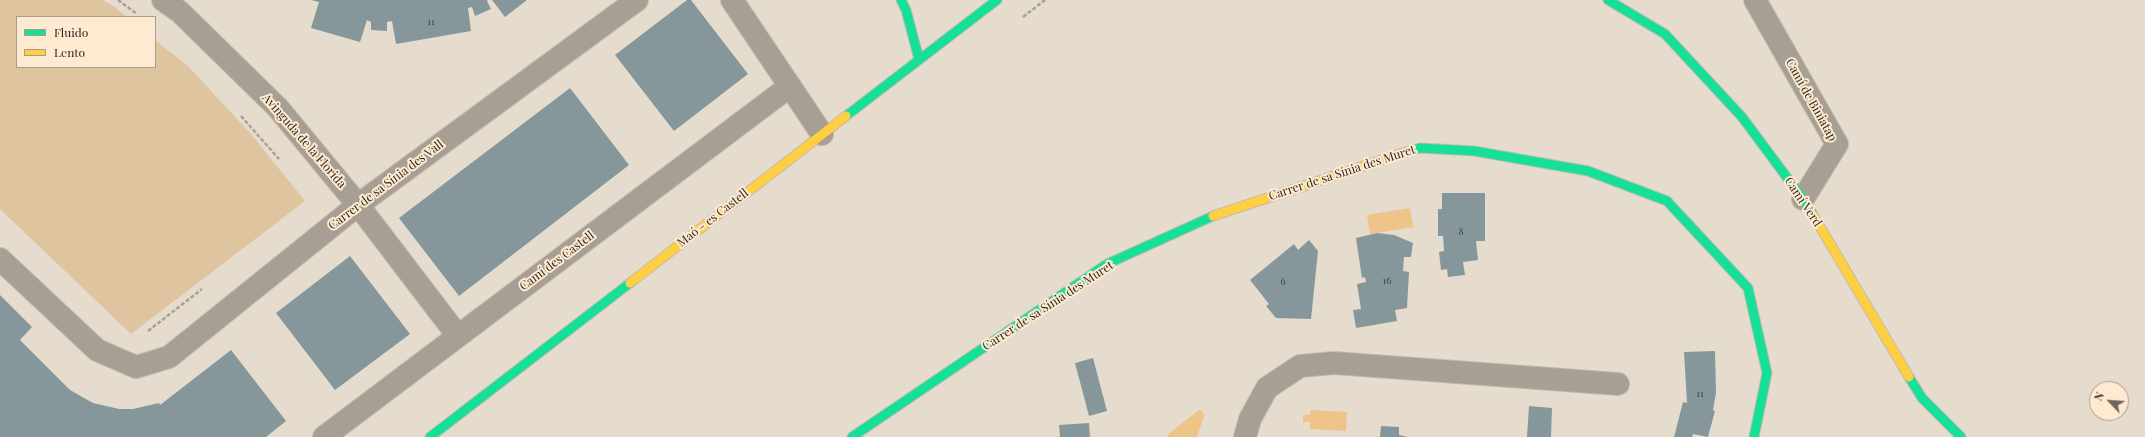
<!DOCTYPE html>
<meta charset="utf-8">
<style>
body{margin:0}
#map{position:relative;width:2145px;height:437px;overflow:hidden;background:#e6dcce;font-family:"Playfair Display",serif}
canvas{display:block}
.legend{position:absolute;left:16px;top:16px;width:140px;height:52px;box-sizing:border-box;background:#fdead1;border:1px solid #aa9c89;margin:0;padding:5px 7px;list-style:none;font-size:12px;color:#2e271e}
.legend li{display:flex;align-items:center;gap:8px;height:20px}
.legend b{width:20px;border:1px solid #aa9c89}
.north{position:absolute;left:2089px;top:381px;width:40px;height:40px;box-sizing:border-box;background:#fdead1;border:1px solid #aa9c89;border-radius:50%;rotate:295deg;font-size:11px;font-weight:700;line-height:16px;text-align:center;color:#2e271e}
.north::after{content:'';display:block;margin:auto;width:14px;height:18px;background:#6e665c;clip-path:polygon(50% 0,100% 100%,50% 72%,0 100%)}
</style>
<div id="map">
<canvas width="2145" height="437"></canvas>
<ul class="legend">
<li><b style="height:5px;background:#16e098"></b>Fluido</li>
<li><b style="height:5px;background:#ffcf43"></b>Lento</li>
</ul>
<div class="north">N</div>
</div>
<script>
const g = document.querySelector('canvas').getContext('2d');
g.lineJoin = 'round';
function fillPath(path, color) {
  g.fillStyle = color;
  g.fill(path, 'evenodd');
}
function shape(rows) {
  const path = new Path2D();
  for (const r of rows) {
    path.moveTo(r[0], r[1]);
    for (let i = 2; i < r.length; i += 2) path.lineTo(r[i], r[i + 1]);
  }
  return path;
}
function strokePath(path, color, width, dash) {
  g.strokeStyle = color;
  g.lineWidth = width;
  g.lineCap = dash ? 'butt' : 'round';
  g.setLineDash(dash || []);
  g.stroke(path);
}
function label(font, color, halo, rows, align = 'center') {
  g.font = font + ' "Playfair Display",serif';
  g.lineWidth = 4;
  g.setLineDash([]);
  g.textBaseline = 'middle';
  g.strokeStyle = halo;
  g.fillStyle = color;
  for (const [text, x, y, turn = 0] of rows) {
    g.save();
    g.translate(x, y);
    g.rotate((+turn || 0) * Math.PI / 180);
    g.textAlign = isNaN(turn) ? turn : align;
    if (halo) g.strokeText(text, 0, 0);
    g.fillText(text, 0, 0);
    g.restore();
  }
}
fillPath(shape([
 [0,0,103,0,116,8,127,17,17,17,17,67,155,67,155,40,188,66,251,134,305,201,131,334,0,209]
]), '#dec49f');
fillPath(shape([
 [1410,208,1413,227,1370,234,1367,215],
 [1199,410,1203,412,1204,416,1197,437,1168,437,1167,435],
 [1311,410,1347,412,1346,431,1310,429,1310,422,1303,422,1303,415,1310,415]
]), '#eec489');
fillPath(shape([
 [311,0,488,0,487,1,491,9,475,16,472,7,468,8,471,31,396,44,392,21,387,22,387,31,371,30,371,22,367,20,360,42,311,28,319,2],
 [492,0,527,0,505,17],
 [687,0,691,0,748,74,674,131,615,55],
 [570,88,629,165,459,296,399,218],
 [1442,193,1485,193,1485,241,1476,241,1478,260,1463,262,1465,275,1448,277,1447,269,1441,270,1439,252,1444,251,1443,236,1438,236,1438,209,1442,209],
 [1377,233,1394,235,1413,243,1411,257,1404,257,1403,271,1409,272,1407,308,1395,310,1397,321,1356,328,1353,310,1361,309,1357,284,1366,282,1365,277,1362,278,1356,238],
 [1309,240,1318,251,1311,319,1276,318,1266,306,1269,304,1250,280,1294,244,1298,250],
 [350,256,410,334,335,390,276,313],
 [0,295,32,327,20,340,70,390,93,403,119,409,133,409,159,403,160,405,231,350,286,421,266,437,0,437],
 [1715,351,1716,393,1713,410,1715,411,1708,437,1693,434,1692,437,1674,437,1683,402,1687,403,1684,352],
 [1093,358,1107,411,1089,416,1075,363],
 [1529,406,1552,408,1551,437,1527,437],
 [1089,423,1090,437,1060,437,1059,425],
 [1381,426,1399,427,1399,435,1408,437,1380,437]
]), '#85979a');
const street = shape([
 [163,0,180,12,278,108,358,205,458,336],
 [732,0,822,134],
 [1755,0,1837,144,1803,199],
 [0,259,97,350,136,367,169,357,358,205,637,0],
 [324,437,790,86],
 [1245,437,1250,419,1267,388,1300,366,1334,363,1618,384]
]);
const fast = shape([
 [901,0,906,10,919,59],
 [1608,0,1665,34,1742,117,1803,199,1813,215],
 [846,116,997,0],
 [1406,152,1420,148,1474,151,1588,171,1667,201,1748,288,1767,373,1754,437],
 [1909,377,1922,398,1961,437],
 [430,437,630,283],
 [852,437,1107,264,1213,216]
]);
const slow = shape([
 [1813,215,1909,377],
 [1213,216,1406,152],
 [630,283,846,116]
]);
strokePath(street, '#c3bbb0', 24);
strokePath(fast, '#c3bbb0', 11);
strokePath(slow, '#c3bbb0', 11);
strokePath(shape([
 [118,0,137,14],
 [1023,17,1045,0],
 [241,116,279,159],
 [148,331,202,289]
]), '#a8a097', 2.5, [4, 2]);
strokePath(street, '#a79f93', 22);
strokePath(fast, '#16e098', 9);
strokePath(slow, '#ffcf43', 9);
label('10px', '#44433d', null, [
 ["11",431,22],
 ["8",1461,232],
 ["16",1387,281],
 ["6",1283,282],
 ["11",1700,394]
]);
label('12px', '#2e271e', '#fdead1', [
 ["Camí de Biniatap",1811,100,61],
 ["Avinguda de la Florida",304,141,49],
 ["Carrer de sa Sínia des Muret",1342,173,-18],
 ["Carrer de sa Sínia des Vall",386,185,-37],
 ["Camí Verd",1803,202,56],
 ["Maó - es Castell",713,218,-38],
 ["Camí des Castell",557,261,-37],
 ["Carrer de sa Sínia des Muret",1048,306,-33]
]);
</script>
